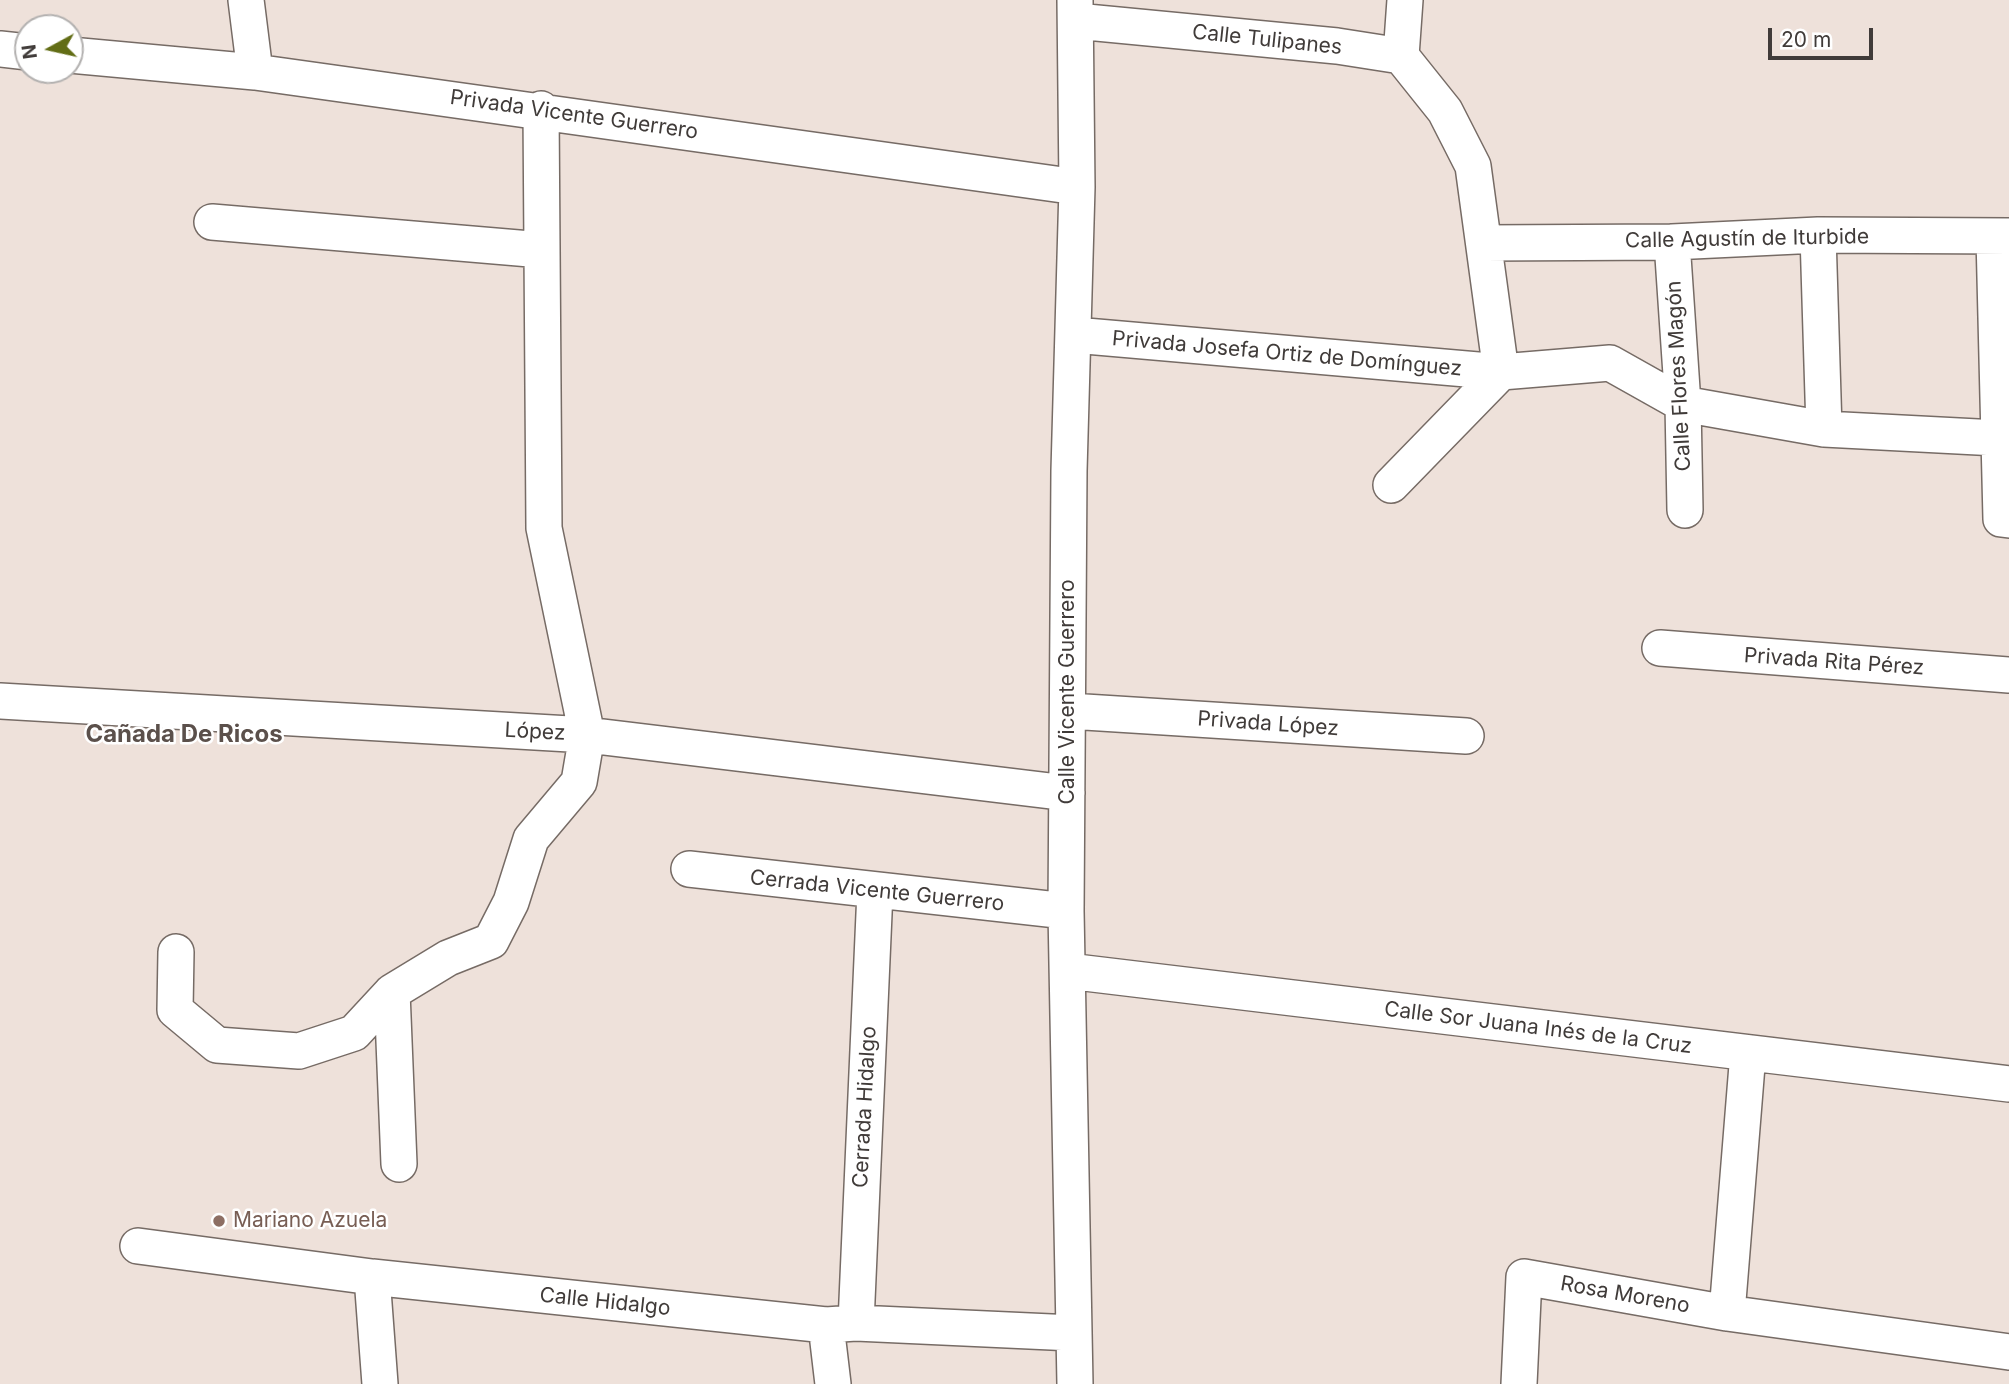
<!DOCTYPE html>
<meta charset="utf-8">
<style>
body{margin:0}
#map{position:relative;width:2009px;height:1384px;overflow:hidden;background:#eee1da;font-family:Inter,sans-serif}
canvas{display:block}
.north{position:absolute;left:14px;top:14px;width:70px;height:70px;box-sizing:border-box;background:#fff;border:2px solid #b3b1b0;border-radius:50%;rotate:262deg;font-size:19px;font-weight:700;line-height:28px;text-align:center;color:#403b39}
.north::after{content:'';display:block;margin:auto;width:24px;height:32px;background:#626d15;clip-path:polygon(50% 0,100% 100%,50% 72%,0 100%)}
.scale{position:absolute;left:1768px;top:28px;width:105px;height:32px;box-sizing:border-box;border:4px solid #403b39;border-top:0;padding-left:9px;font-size:21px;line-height:24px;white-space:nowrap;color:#403b39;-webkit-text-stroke:5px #fff;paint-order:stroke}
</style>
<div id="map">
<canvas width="2009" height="1384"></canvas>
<div class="north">N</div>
<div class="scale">20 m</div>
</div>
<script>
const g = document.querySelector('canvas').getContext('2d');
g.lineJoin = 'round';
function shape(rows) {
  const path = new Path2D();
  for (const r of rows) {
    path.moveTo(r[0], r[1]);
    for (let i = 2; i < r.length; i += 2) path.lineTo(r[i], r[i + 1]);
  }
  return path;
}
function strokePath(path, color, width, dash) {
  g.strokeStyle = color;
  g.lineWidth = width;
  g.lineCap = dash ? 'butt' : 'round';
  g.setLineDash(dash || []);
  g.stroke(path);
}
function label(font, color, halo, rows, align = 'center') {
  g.font = font + ' Inter,sans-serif';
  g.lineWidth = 5;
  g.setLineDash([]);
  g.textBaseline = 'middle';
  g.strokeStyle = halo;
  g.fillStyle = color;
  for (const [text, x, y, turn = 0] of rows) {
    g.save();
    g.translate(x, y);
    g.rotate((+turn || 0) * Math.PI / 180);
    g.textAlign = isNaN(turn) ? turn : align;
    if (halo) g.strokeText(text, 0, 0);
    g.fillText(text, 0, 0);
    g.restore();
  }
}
const street = shape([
 [246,0,255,72],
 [1076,21,1337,46,1401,56,1405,0],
 [0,49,28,52],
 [70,55,255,72,1077,187],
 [212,222,542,250],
 [1818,235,1824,429],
 [1994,237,2001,519,2009,520],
 [1672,242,1683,404,1685,510],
 [1484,243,1672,242,1818,235,2009,236],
 [1074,335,1501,372,1610,363,1683,404,1824,429,1997,438],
 [1391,485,1501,372,1473,166,1445,111,1401,56],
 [1660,648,2009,675],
 [0,701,587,735,1067,793],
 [1069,711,1466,736],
 [689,869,1066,911],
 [176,952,175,1010,217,1045,299,1051,354,1033,392,992],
 [1068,971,2009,1084],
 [399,1164,392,992,448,958,491,941,511,902,531,839,579,782,587,735,544,528,541,109],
 [138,1246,372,1277,826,1325,856,1323,1073,1333],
 [372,1277,380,1384],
 [1727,1313,1748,1053],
 [856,1323,875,891],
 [826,1325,833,1384],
 [1075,1384,1066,911,1069,471,1077,187,1075,0],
 [1519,1384,1524,1277,1727,1313,2009,1352]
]);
strokePath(street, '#766b65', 38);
strokePath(street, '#fff', 35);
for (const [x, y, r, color] of [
 [219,1221,7,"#8d6e63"]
]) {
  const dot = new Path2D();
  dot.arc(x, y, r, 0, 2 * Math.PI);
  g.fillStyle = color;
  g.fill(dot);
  strokePath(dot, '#fff', 2.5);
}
label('21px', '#403b39', '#fff', [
 ["Calle Tulipanes",1267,40,6],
 ["Privada Vicente Guerrero",574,115,8],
 ["Calle Agustín de Iturbide",1747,239,-1],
 ["Privada Josefa Ortiz de Domínguez",1287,354,5],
 ["Calle Flores Magón",1679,376,-93],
 ["Privada Rita Pérez",1834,662,4],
 ["Calle Vicente Guerrero",1068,692,-90],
 ["Privada López",1268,724,4],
 ["López",535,732,3],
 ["Cerrada Vicente Guerrero",877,891,6],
 ["Calle Sor Juana Inés de la Cruz",1538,1028,7],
 ["Cerrada Hidalgo",865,1107,-87],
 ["Rosa Moreno",1625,1295,10],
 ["Calle Hidalgo",605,1302,6]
]);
label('21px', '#785e54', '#fff', [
 ["Mariano Azuela",233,1221]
], 'left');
label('bold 24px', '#5b504b', '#fff', [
 ["Cañada De Ricos",184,735]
]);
</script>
